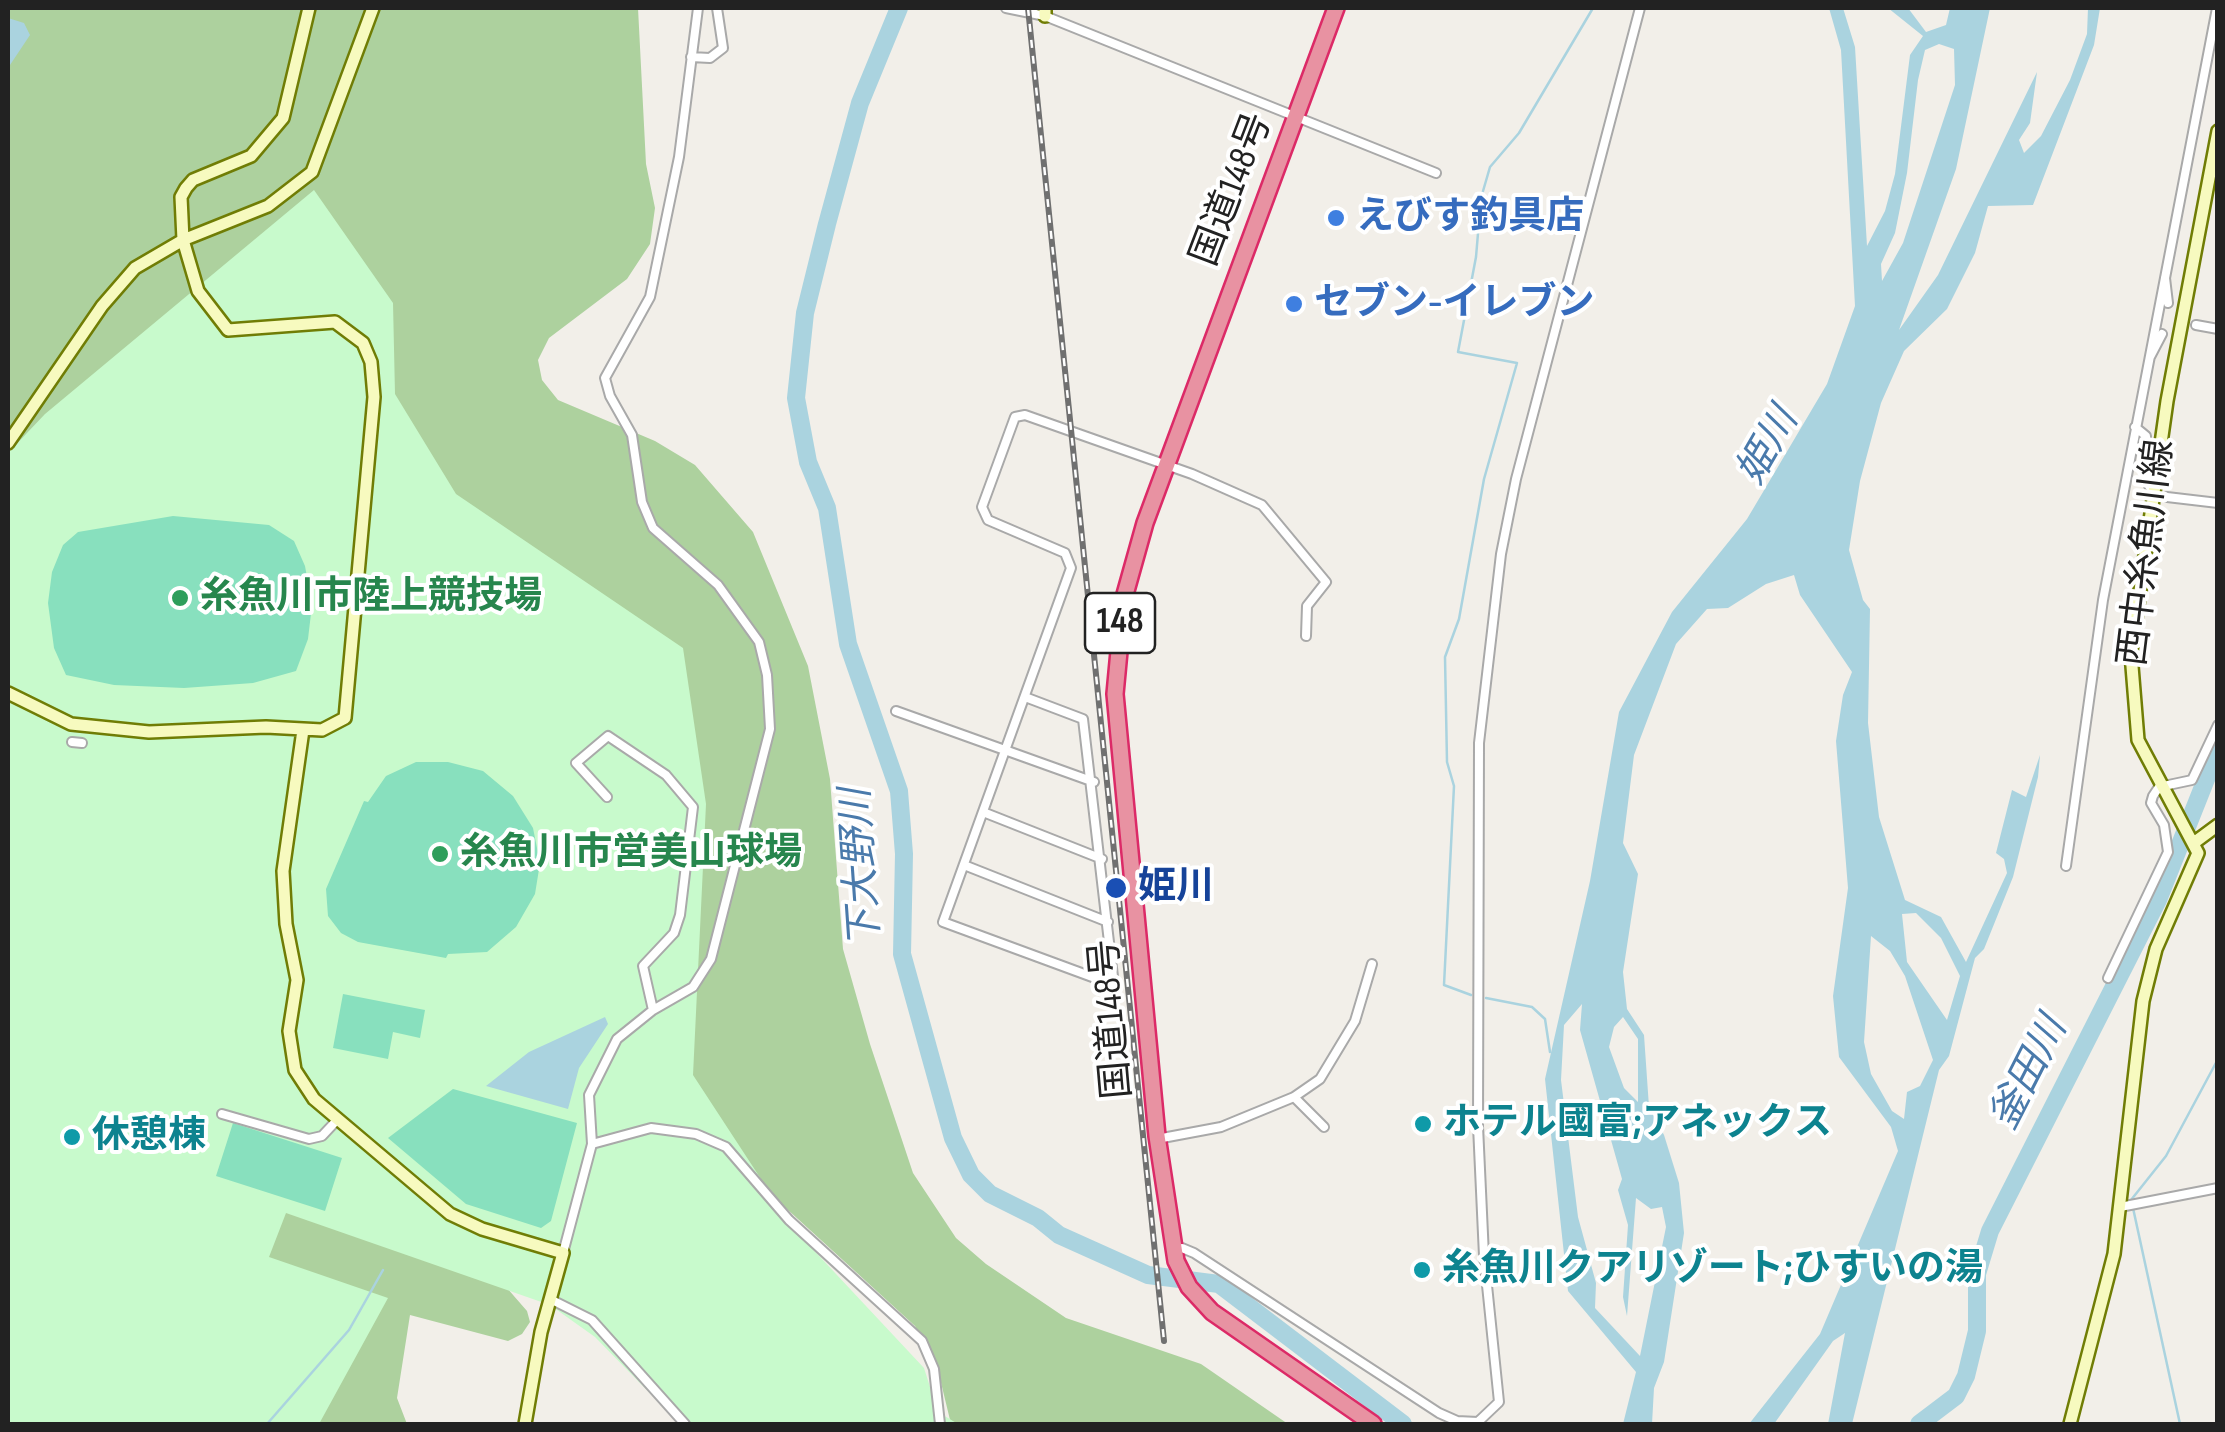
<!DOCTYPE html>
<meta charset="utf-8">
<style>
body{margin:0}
#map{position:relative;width:2225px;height:1432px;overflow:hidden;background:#f2efe9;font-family:"Sofia Sans Condensed",sans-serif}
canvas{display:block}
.frame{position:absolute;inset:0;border:10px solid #222;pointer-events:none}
</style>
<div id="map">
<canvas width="2225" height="1432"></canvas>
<div class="frame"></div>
</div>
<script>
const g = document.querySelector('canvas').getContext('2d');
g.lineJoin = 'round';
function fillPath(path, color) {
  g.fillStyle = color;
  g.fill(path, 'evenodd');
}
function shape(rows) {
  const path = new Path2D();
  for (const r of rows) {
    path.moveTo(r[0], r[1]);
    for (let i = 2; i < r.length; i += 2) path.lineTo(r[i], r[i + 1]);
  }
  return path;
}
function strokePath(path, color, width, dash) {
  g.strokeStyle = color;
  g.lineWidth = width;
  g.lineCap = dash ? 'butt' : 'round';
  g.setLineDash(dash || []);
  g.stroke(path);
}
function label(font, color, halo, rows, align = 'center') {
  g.font = font + ' "Sofia Sans Condensed","Noto Sans JP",sans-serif';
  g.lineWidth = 8;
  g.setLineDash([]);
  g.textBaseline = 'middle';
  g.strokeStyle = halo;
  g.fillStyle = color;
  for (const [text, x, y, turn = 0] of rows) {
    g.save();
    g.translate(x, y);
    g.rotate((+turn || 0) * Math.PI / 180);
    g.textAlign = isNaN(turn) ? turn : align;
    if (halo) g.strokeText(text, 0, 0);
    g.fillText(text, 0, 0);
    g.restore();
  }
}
fillPath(shape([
 [8,8,638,8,646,164,655,208,650,244,627,279,549,338,538,360,542,380,558,400,655,441,695,465,753,532,808,666,830,779,843,949,870,1044,913,1173,956,1238,986,1264,1066,1318,1201,1364,1288,1424,951,1424,936,1362,915,1326,764,1188,500,1280,527,1311,530,1322,522,1334,508,1341,410,1315,397,1398,407,1424,14,1424,8,1386]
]), '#add19e');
fillPath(shape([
 [314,190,393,303,395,394,456,494,683,648,706,804,693,1075,793,1228,924,1368,938,1412,958,1424,680,1424,595,1337,550,1305,286,1213,269,1257,388,1298,319,1424,8,1424,8,453,45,414]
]), '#c8facc');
fillPath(shape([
 [173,516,269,525,294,541,305,566,312,605,308,639,296,671,253,683,184,688,114,685,66,675,54,648,48,603,52,572,63,545,78,532],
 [416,762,448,762,483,771,513,796,533,828,540,863,535,894,516,927,487,952,448,954,446,958,358,942,341,933,328,916,326,889,364,801,368,802,386,776],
 [343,994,425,1010,420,1038,393,1032,388,1059,333,1048],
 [453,1089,577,1123,551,1221,541,1228,466,1204,388,1138],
 [233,1123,342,1158,325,1211,216,1176]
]), '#88e0be');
fillPath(shape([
 [1829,8,1843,8,1855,47,1867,246,1885,211,1895,174,1910,55,1923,36,1888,8,1908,8,1926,32,1946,25,1950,8,1990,8,1956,169,1899,330,1938,275,2037,72,2030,123,2019,140,2024,153,2041,136,2070,80,2087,34,2088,8,2100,8,2094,45,2033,205,1988,206,1975,253,1947,309,1904,351,1881,403,1860,481,1849,550,1863,600,1870,609,1868,723,1879,817,1905,900,1941,917,1966,962,2007,873,2004,859,1996,853,2012,790,2026,797,2040,755,2038,777,2013,877,1984,949,1975,958,1949,1056,1939,1070,1852,1424,1828,1424,1845,1333,1833,1341,1774,1424,1749,1424,1820,1334,1898,1151,1891,1127,1839,1057,1833,996,1848,888,1836,741,1843,695,1852,672,1800,595,1794,575,1766,584,1728,608,1707,609,1676,644,1634,755,1623,843,1638,874,1623,972,1627,1009,1644,1035,1649,1107,1664,1135,1679,1183,1684,1233,1664,1362,1654,1388,1652,1424,1623,1424,1636,1372,1568,1291,1545,1079,1590,881,1619,712,1672,612,1747,519,1827,384,1855,306,1841,50],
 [1939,44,1954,49,1955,85,1903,243,1882,281,1881,264,1895,233,1907,173,1918,80,1925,50],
 [1916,913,1941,938,1960,976,1947,1020,1907,962,1902,914],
 [1871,936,1890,951,1905,976,1933,1060,1920,1086,1907,1092,1904,1119,1892,1111,1871,1074,1864,1042],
 [1582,1004,1580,1030,1622,1179,1618,1190,1628,1225,1623,1297,1627,1316,1636,1198,1651,1209,1662,1207,1666,1227,1640,1356,1595,1308,1596,1283,1578,1217,1561,1080,1564,1025],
 [1623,1017,1638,1039,1638,1102,1624,1088,1609,1047,1614,1027],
 [8,18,24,23,30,35,8,68],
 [605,1017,608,1024,579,1068,568,1109,486,1086,529,1052]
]), '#aad3df');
strokePath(shape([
 [2218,892,2218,893],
 [1471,995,1444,985,1454,786,1447,762,1445,657,1459,619,1484,479,1517,363,1458,352,1476,257,1481,198,1490,167,1519,133,1593,8],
 [1486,998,1532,1007,1545,1019,1550,1052],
 [2131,1200,2166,1156,2218,1059],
 [2133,1208,2180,1424],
 [267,1424,349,1330,383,1270]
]), '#aad3df', 2.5);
strokePath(shape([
 [899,8,860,103,827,224,805,313,796,398,808,462,827,508,848,644,899,791,904,854,902,954,953,1138,971,1175,990,1194,1038,1218,1059,1235,1148,1275,1219,1284,1403,1424],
 [1919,1424,1956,1396,1966,1376,1977,1331,1977,1274,1990,1231,2158,900,2218,749]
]), '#aad3df', 18);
const street = shape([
 [1006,8,1045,16,1436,173],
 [691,57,710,58,723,48,717,8],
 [2165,278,2168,303],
 [2196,325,2218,329],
 [2150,357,2162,334],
 [2135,427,2146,436,2147,482,2154,495],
 [2167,497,2218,503],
 [1025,697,1083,719,1114,985,943,922,1071,568,1065,553,988,520,982,507,1015,417,1025,415,1192,474,1262,505,1326,582,1307,606,1306,636],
 [896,711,1094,782],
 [72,742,82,743],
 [607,797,576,763,608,736,666,775,693,807,680,915,674,933,643,966,653,1010],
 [983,812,1102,859],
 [964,865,1108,922],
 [2066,866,2103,600,2217,8],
 [2108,978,2168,852,2164,825,2151,803,2153,796,2159,787,2192,780,2218,725],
 [1294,1097,1324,1127],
 [222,1114,309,1139,322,1136,338,1119],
 [1157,1139,1221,1127,1294,1097,1320,1079,1355,1021,1372,964],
 [592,1144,651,1128,696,1134,726,1147,789,1220,922,1341,934,1369,940,1424],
 [2120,1207,2218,1188],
 [1173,1251,1182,1248,1194,1253,1439,1413,1457,1421,1478,1422,1499,1402,1484,1256,1478,1126,1479,743,1501,554,1516,479,1640,8],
 [563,1253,592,1144,589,1095,617,1039,653,1010,693,987,711,959,770,729,767,675,759,642,718,585,653,528,642,502,632,435,610,396,605,378,650,297,679,157,698,8],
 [550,1299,592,1320,685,1424]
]);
const secondary = shape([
 [1045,8,1045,16],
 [8,443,102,306,135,268,183,240,268,206,312,172,373,8],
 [8,693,71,724,149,732,266,727,322,730,345,718,374,397,371,362,363,343,335,322,228,330,198,291,183,240,181,197,186,188,193,180,251,156,283,118,309,8],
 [303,730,283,871,286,924,297,980,289,1031,295,1070,314,1099,450,1214,482,1229,563,1253,541,1332,525,1424],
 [2195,842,2218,825],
 [2070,1424,2114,1254,2143,1001,2156,949,2198,853,2138,740,2131,654,2167,401,2218,131]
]);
const highway = shape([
 [1336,8,1145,523,1124,598,1115,694,1157,1136,1176,1261,1189,1287,1212,1312,1373,1424]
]);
strokePath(street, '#a9a9a9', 12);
strokePath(secondary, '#707d05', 16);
strokePath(highway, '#dc2a67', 20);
strokePath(street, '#fff', 8);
strokePath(secondary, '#f7fabf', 11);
strokePath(highway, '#e892a2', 15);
const rail = shape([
 [1028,8,1164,1341]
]);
strokePath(rail, '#707070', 6);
strokePath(rail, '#fff', 2.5, [8]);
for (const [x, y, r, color] of [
 [1336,218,10,"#3f7fe0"],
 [1294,304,10,"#3f7fe0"],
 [180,598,10,"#2e9e5b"],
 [440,854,10,"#2e9e5b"],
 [1116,888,12,"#1a4fb4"],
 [1423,1124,10,"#0f9aa8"],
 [72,1137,10,"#0f9aa8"],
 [1422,1270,10,"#0f9aa8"]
]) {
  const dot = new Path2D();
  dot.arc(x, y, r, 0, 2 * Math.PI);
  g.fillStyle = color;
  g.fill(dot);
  strokePath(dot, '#fff', 4);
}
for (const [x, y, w] of [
 [1120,623,70]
]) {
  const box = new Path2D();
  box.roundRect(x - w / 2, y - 30, w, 60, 8);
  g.fillStyle = '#fff';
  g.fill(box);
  strokePath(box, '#222', 2.5);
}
label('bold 35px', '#222', null, [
 ["148",1120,623]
]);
label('38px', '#222', '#fff', [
 ["国道148号",1233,190,-69],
 ["西中糸魚川線",2148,553,-83],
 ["国道148号",1113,1019,-95]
]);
label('bold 38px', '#366cbe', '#fff', [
 ["えびす釣具店",1356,218],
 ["セブン-イレブン",1314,304]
], 'left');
label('bold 38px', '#27864d', '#fff', [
 ["糸魚川市陸上競技場",200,598],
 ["糸魚川市営美山球場",460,854]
], 'left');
label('bold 38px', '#164399', '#fff', [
 ["姫川",1138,888]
], 'left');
label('bold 38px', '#0d838f', '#fff', [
 ["ホテル國富;アネックス",1443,1124],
 ["休憩棟",92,1137],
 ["糸魚川クアリゾート;ひすいの湯",1442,1270]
], 'left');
label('italic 40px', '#4a7aab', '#fff', [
 ["姫川",1769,447,-60],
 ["下大野川",863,868,-94],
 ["釜田川",2030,1074,-63]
]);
</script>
